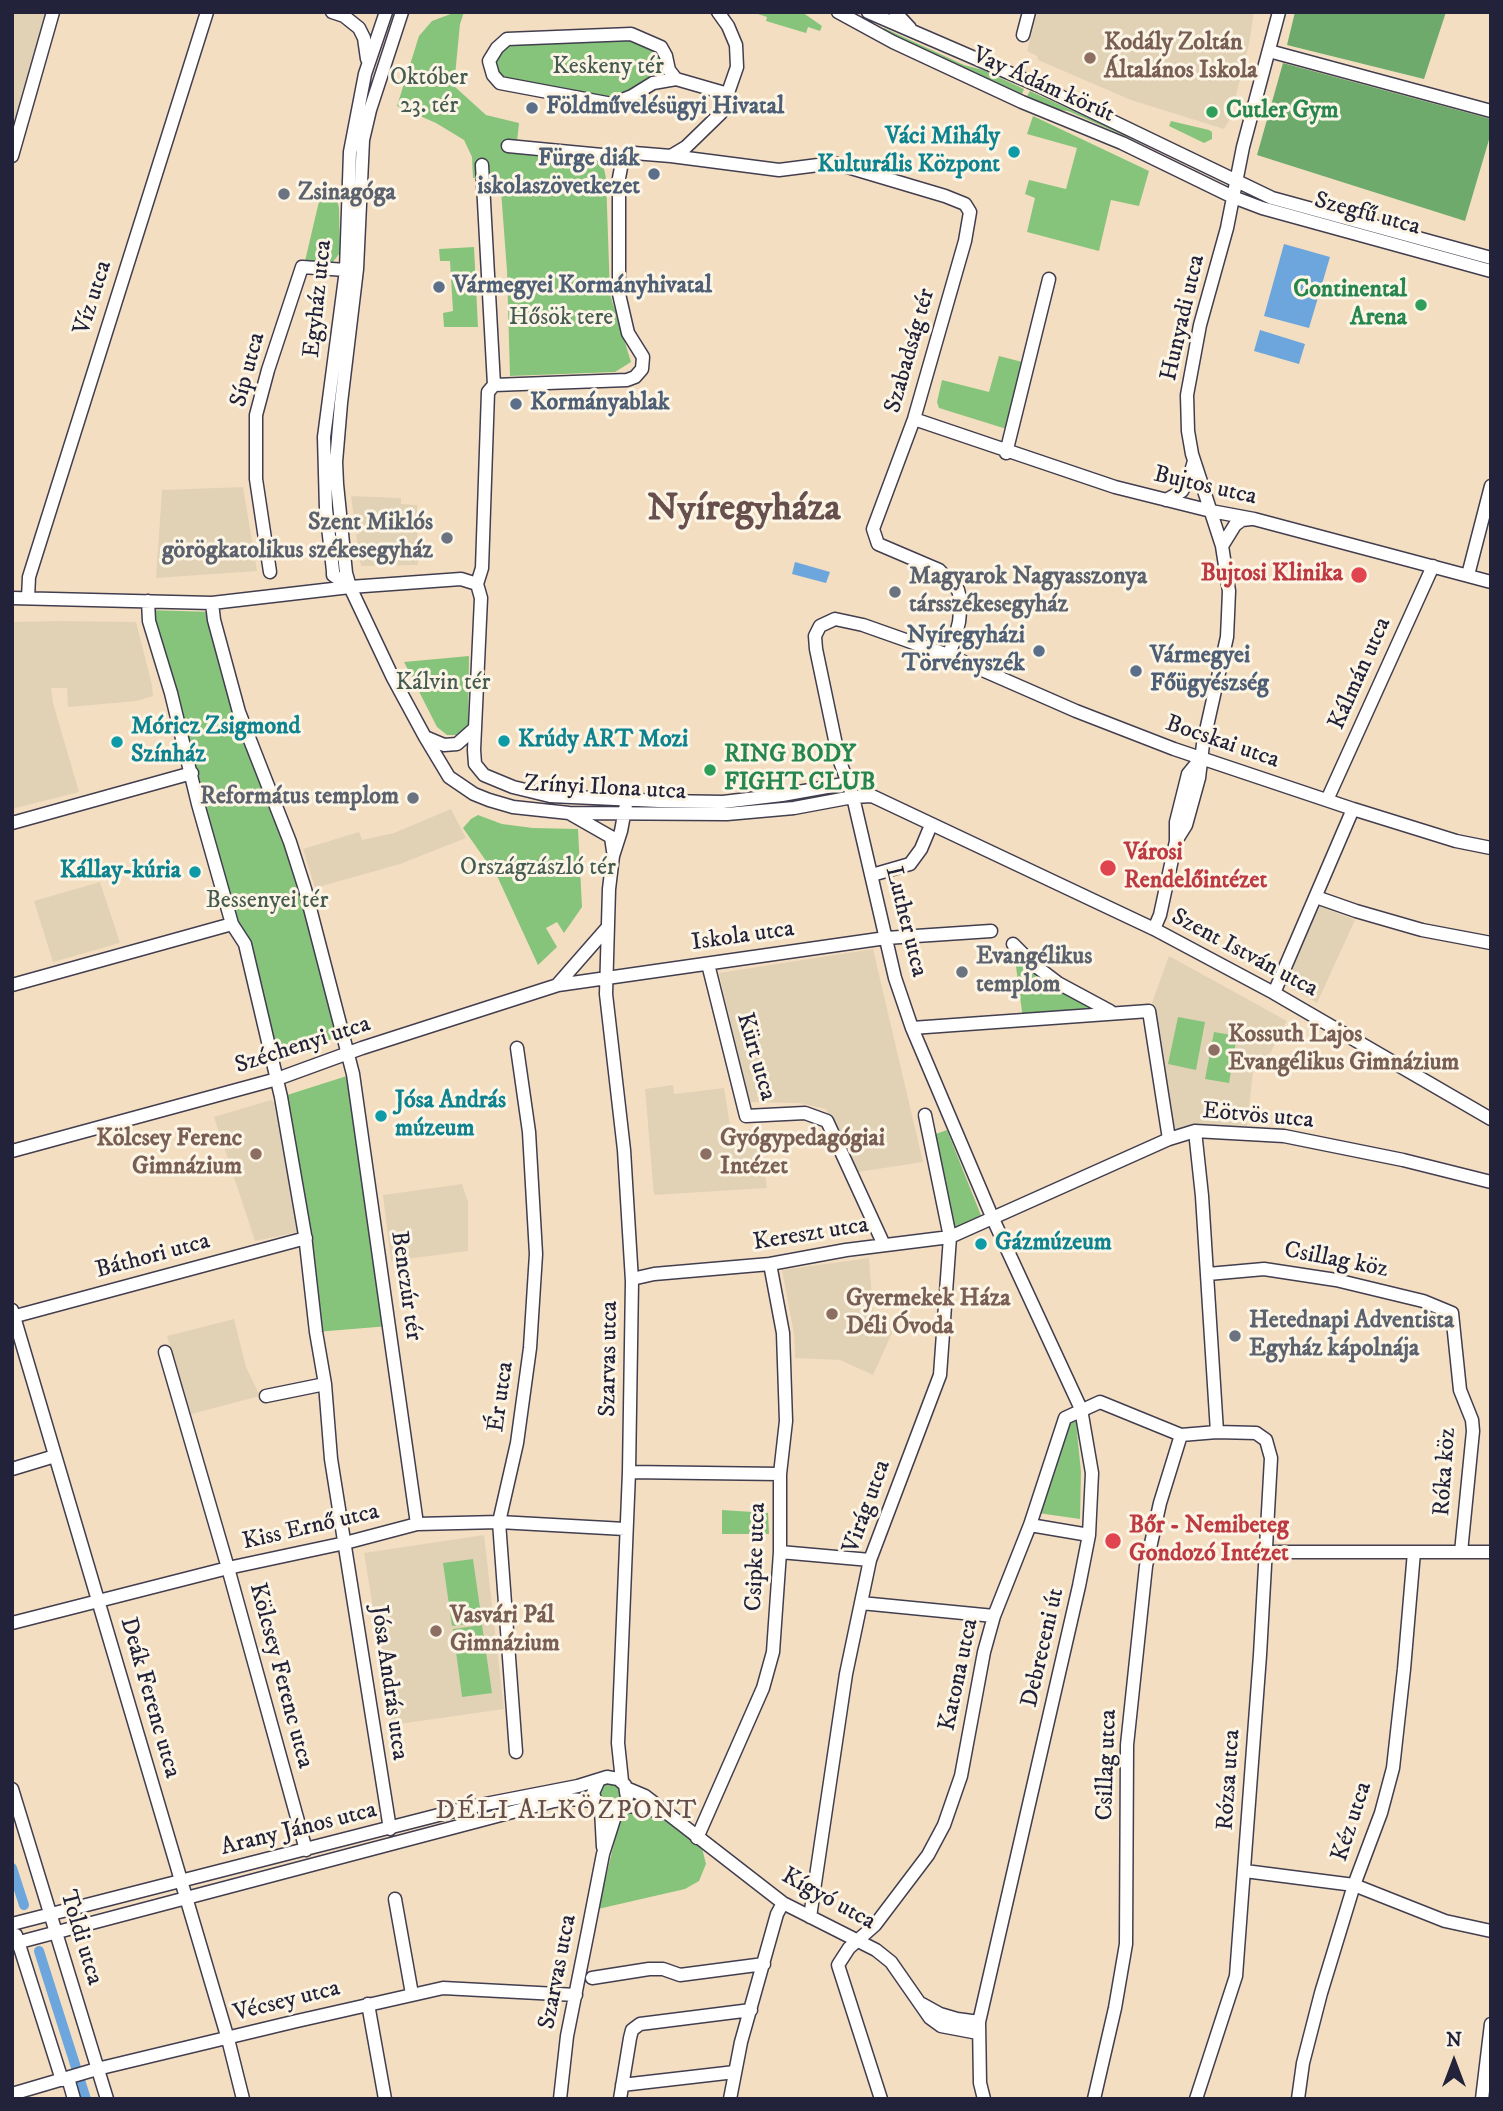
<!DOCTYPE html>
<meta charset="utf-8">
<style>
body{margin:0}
#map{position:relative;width:1503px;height:2111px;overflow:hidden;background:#f4dec1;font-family:"IM FELL DW Pica",serif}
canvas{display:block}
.frame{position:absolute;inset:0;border:14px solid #22223b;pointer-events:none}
.north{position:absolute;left:1419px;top:2027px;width:70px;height:70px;-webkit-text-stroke:5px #fcf5e5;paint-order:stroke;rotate:0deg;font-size:19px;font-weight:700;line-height:28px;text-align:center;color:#22223b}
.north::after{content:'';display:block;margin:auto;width:24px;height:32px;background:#22223b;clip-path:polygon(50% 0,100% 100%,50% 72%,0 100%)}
</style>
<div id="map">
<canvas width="1503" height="2111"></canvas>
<div class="frame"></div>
<div class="north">N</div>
</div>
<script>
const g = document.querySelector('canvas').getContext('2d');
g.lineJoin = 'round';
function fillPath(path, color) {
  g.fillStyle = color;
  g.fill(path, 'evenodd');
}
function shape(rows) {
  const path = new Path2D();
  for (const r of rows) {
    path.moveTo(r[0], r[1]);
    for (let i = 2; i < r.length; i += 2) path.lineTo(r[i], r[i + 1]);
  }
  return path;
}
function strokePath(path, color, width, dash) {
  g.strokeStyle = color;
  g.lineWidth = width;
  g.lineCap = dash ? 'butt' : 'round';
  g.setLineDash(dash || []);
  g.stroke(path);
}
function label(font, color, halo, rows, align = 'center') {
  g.font = font + ' "IM FELL DW Pica",serif';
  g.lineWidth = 6;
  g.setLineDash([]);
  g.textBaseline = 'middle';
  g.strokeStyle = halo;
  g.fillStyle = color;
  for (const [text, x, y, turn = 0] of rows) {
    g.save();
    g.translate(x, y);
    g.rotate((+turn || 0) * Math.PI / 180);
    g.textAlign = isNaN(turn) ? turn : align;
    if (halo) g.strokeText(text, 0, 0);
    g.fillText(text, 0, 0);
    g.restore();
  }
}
fillPath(shape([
 [12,12,48,12,12,137],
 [1037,12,1254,12,1249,44,1230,119,1224,129,1131,100,1038,60,1037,56,1027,51],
 [243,487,257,571,156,578,162,490],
 [351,496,401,498,401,504,417,505,418,565,361,566,356,534,359,534,359,528,355,527],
 [60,621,136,622,152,685,153,696,137,701,68,707,67,688,51,688,53,703,79,792,12,809,12,622],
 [451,809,466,838,400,864,315,888,303,849,359,832,362,840,394,833],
 [100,882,120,943,53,962,34,901],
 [1319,906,1355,920,1317,1003,1284,984],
 [873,949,923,1162,858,1172,826,1109,799,1103,749,1102,719,973],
 [1169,956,1287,1021,1263,1067,1254,1064,1246,1133,1169,1139,1149,1011],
 [673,1085,674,1094,724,1088,731,1131,758,1129,767,1188,654,1195,645,1089],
 [271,1100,277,1104,298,1232,255,1241,214,1117],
 [462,1184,468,1202,468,1251,391,1261,383,1195],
 [869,1258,874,1325,893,1331,873,1375,840,1360,795,1358,794,1334,782,1270],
 [234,1319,246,1367,260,1396,191,1414,167,1336],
 [484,1535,504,1709,392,1725,364,1553]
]), '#e2d2b5');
fillPath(shape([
 [456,12,464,12,460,24,454,86,486,115,519,123,516,151,602,160,606,178,610,294,631,362,615,372,510,376,507,271,500,177,473,178,472,157,464,140,436,123,397,106,419,36,432,21],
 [752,12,802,12,822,26,820,31,808,27,806,33,766,21,767,17],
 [884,28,964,65,983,70,1024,89,1022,94,883,30],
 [631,36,660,48,666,75,611,101,502,81,490,62,508,42],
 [1030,91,1198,168,1068,111,1058,110,1027,96],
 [1033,116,1149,171,1139,206,1111,200,1099,251,1027,232,1035,198,1025,194,1029,180,1066,189,1077,148,1027,134],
 [1171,121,1209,130,1212,132,1212,139,1204,143,1169,126],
 [324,180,335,190,339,208,340,253,332,263,305,261],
 [474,247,478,327,444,327,443,313,453,311,450,261,440,261,439,249],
 [999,356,1030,364,1013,431,939,408,937,402,942,380,989,392],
 [148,610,213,612,239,712,290,842,342,1036,271,1059,245,944,232,924],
 [469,656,468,727,458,735,447,735,437,727,404,662],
 [478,815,502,824,533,828,578,829,582,907,564,933,557,922,546,928,557,947,538,965,498,878,463,828,471,819],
 [1013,944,1033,964,1112,1012,1023,1019],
 [1178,1017,1205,1022,1196,1070,1168,1064],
 [1214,1032,1237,1036,1229,1083,1205,1079],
 [353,1074,389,1326,316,1332,281,1097],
 [947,1130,984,1223,950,1237,930,1136],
 [1066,1422,1076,1422,1081,1472,1080,1519,1038,1513],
 [722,1510,768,1513,769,1534,722,1534],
 [473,1559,482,1622,452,1626,443,1563],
 [482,1625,492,1693,462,1697,453,1629],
 [611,1782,621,1788,621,1800,614,1806,602,1803,598,1791,603,1784],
 [641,1804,701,1844,706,1864,699,1881,685,1889,598,1909,620,1819]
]), '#87c47b');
fillPath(shape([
 [1295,12,1446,12,1424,79,1287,45],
 [1283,63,1491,119,1491,133,1465,221,1257,155]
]), '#6daa6b');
fillPath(shape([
 [1284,244,1330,257,1309,328,1264,316],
 [1260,330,1305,344,1299,364,1254,351],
 [795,562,830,572,826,583,792,574]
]), '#6ca6dc');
strokePath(shape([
 [12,1868,24,1905],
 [39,1951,86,2099]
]), '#6ca6dc', 10);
const minor = shape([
 [332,12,344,16,359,28,364,38,367,59],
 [402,12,370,110,363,140,357,269,341,403,336,462,337,484,346,573,350,587,393,678,425,737,449,777,474,794,489,800,513,807,569,813,727,814,794,808,853,797,872,796,1154,929,1274,993,1491,1119],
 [838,12,893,42,1022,102,1122,143,1233,197,1262,208,1491,271],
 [868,12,1037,85,1272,198,1491,258],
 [895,12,910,28],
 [1023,35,1029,12],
 [1269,51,1491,111],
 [676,79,669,70,666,56,661,47,631,34,507,39,497,48,489,61,493,75,500,83,612,104,632,96,653,83,676,79,728,94],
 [508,146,623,157,634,153,671,156,686,147,721,113,737,67,736,45,728,26,718,12],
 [12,156,53,12],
 [671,156,779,170,834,163,945,196,965,204,970,212,965,241,914,419,873,529,878,544,939,570,958,590,961,602,959,622,954,642,948,655],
 [482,165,494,385],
 [494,385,488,392,482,568,477,584,481,598,474,750,475,764,484,775,513,787,550,796,659,801,723,802,782,795,849,783],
 [494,385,627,380,635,377,642,369,643,357,628,333,619,294,619,178,623,157],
 [914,419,1115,487,1211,511,1254,519,1491,582],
 [1006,453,1049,279],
 [1166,500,1182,491,1189,478,1194,461],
 [1222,546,1235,525,1242,520,1251,519],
 [270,572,256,479,256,415,268,370,302,267,346,270],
 [1468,575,1491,486],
 [350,587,333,575,333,571,326,509,324,437,346,270,350,152,365,74,386,12],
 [12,598,212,603,350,587,461,579,477,584],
 [28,598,29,577,207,12],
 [148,601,149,621,171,693,198,804,232,924,245,944,281,1097,305,1235,316,1332,325,1384,331,1459,390,1829],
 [212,603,214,620,239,712,290,842,305,889,353,1074,417,1524],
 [425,737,444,745,457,744,475,728],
 [1327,800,1433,566],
 [569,813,611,837,613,851],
 [12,823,192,773],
 [1176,841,1186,825,1199,778,1203,744,1227,637,1228,615,1229,591,1222,546,1192,454,1188,431,1187,395,1200,325,1227,228,1243,147,1279,12],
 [872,875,910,864,921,849,931,825],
 [1316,897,1356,911,1422,930,1491,943],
 [1154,929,1160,915,1176,841,1176,822,1188,774,1201,758],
 [1013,944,1033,964,1058,983,1110,1011],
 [708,964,746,1116,805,1113,827,1121,884,1245],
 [558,984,607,928],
 [12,985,232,924],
 [1274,993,1353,809],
 [912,1028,1149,1011,1169,1139],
 [1195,1131,1202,1196,1217,1432],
 [12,1151,277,1079,362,1048,558,985,886,938,991,931],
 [1208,1274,1264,1269,1336,1280,1423,1301,1452,1313,1460,1390,1472,1420,1473,1431,1461,1552],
 [632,1279,654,1274,770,1264,846,1250,950,1237,1169,1139,1195,1131,1284,1136,1403,1160,1491,1182],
 [12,1310,228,2039,243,2099],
 [12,1317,306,1238],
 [165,1352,228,1568,306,1850],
 [266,1396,325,1384],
 [12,1469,55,1456],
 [629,1472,780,1474],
 [1030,1525,1089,1535],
 [780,1552,870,1560],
 [1267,1552,1491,1552],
 [861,1603,994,1616],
 [12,1623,228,1568,345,1543,417,1524,499,1522,625,1529],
 [516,1752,499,1522,517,1443,530,1348,536,1254,529,1132,517,1048],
 [622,1781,618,1743,629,1472,632,1281,624,1150,606,994,609,889,613,856,621,831,627,799],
 [626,1788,645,1796,658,1806,783,1903,876,1950,891,1962,930,2018,941,2026,978,2033],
 [12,1789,107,2099],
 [623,1806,643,1807,661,1813],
 [601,1809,603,1847],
 [697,1838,763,1688,773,1652,780,1552,780,1474,786,1421,783,1333,770,1264],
 [1245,1871,1354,1885,1445,1921,1491,1931],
 [395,1899,412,1994],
 [810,1917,846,1674,870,1560,940,1375,950,1237,925,1115],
 [12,1924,470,1807,578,1786,607,1777,618,1779,625,1785,627,1798,623,1806,612,1811,601,1809,597,1805,593,1793,598,1782],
 [16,1935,62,2080],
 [12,1944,554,1801,568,1799,594,1801],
 [592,1978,649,1969,663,1969,680,1975,764,1964],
 [368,2004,385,2099],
 [922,2004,940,2014,957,2019,979,2022],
 [68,2078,74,2099],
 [622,2085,735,2072],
 [12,2094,97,2069,297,2021,443,1988,576,1995],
 [560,2099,567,2036,588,1931,603,1854,617,1810],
 [620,2099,630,2038,632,2030,640,2024,751,2010],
 [730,2099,741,2042,777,1914,783,1903],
 [881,2099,838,1965,849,1948,875,1925,928,1855,944,1825,961,1776,984,1652,994,1616,1030,1525,1065,1418,1100,1402,1181,1435,1217,1432,1256,1433,1266,1440,1271,1458,1260,1655,1236,1976,1196,2099],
 [984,2099,980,2083,979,2022,1079,1586,1089,1535,1092,1473,1081,1409,993,1219,912,1028,895,978,853,797,839,759,816,649,815,636,820,626,835,619,863,625,948,655,1076,711,1174,749,1353,809,1456,841,1491,848],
 [1094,2099,1115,2008,1126,1944,1127,1745,1146,1566,1160,1503,1181,1435],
 [1298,2099,1303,2063,1321,1993,1354,1885,1381,1813,1393,1768,1404,1669,1414,1552],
 [1482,2099,1491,2024]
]);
strokePath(minor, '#423e4f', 15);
strokePath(minor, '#fff', 12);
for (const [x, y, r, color] of [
 [1090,58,7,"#8d6e63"],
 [532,108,7,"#5c6f8a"],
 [1212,112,7,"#2e9e5b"],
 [1014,152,7,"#0f9aa8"],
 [654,174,7,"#5c6f8a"],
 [284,194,7,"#6b7280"],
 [439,287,7,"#5c6f8a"],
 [1421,305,7,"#2e9e5b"],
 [516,404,7,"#5c6f8a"],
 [447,538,7,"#6b7280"],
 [1359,575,9,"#e0444e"],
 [895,592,7,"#6b7280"],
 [1039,651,7,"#5c6f8a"],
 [1136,671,7,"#5c6f8a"],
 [504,741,7,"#0f9aa8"],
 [117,742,7,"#0f9aa8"],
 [710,770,7,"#2e9e5b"],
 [413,798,7,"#6b7280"],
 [1108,868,9,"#e0444e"],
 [195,872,7,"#0f9aa8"],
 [962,972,7,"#6b7280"],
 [1214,1050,7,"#8d6e63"],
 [381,1116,7,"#0f9aa8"],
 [256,1154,7,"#8d6e63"],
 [706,1154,7,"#8d6e63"],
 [981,1244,7,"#0f9aa8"],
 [832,1314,7,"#8d6e63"],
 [1235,1336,7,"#6b7280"],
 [1113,1541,9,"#e0444e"],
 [436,1631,7,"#8d6e63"]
]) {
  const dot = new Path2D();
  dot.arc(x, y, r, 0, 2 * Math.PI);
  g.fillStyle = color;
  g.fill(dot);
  strokePath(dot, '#fcf5e5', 2.5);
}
label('bold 24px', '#785e54', '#fcf5e5', [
 ["Kodály Zoltán",1104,44],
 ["Általános Iskola",1104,72],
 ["Kossuth Lajos",1228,1036],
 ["Evangélikus Gimnázium",1228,1064],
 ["Kölcsey Ferenc",242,1140,"right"],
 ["Gimnázium",242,1168,"right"],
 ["Gyógypedagógiai",720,1140],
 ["Intézet",720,1168],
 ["Gyermekek Háza",846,1300],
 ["Déli Óvoda",846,1328],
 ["Vasvári Pál",450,1617],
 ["Gimnázium",450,1645]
], 'left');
label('24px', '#455b51', '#fcf5e5', [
 ["Keskeny tér",608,68],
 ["Október",429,79],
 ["23. tér",429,107],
 ["Hősök tere",561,319],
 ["Kálvin tér",443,684],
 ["Országzászló tér",538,869],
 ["Bessenyei tér",267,902]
]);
label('24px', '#22223b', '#fcf5e5', [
 ["Vay Ádám körút",1043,86,24],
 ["Szegfű utca",1367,215,15],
 ["Víz utca",94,298,-72],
 ["Egyház utca",319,299,-84],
 ["Hunyadi utca",1184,318,-77],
 ["Szabadság tér",911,351,-74],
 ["Síp utca",249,370,-75],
 ["Bujtos utca",1205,487,13],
 ["Kálmán utca",1361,674,-66],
 ["Bocskai utca",1222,743,19],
 ["Zrínyi Ilona utca",605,789,3],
 ["Luther utca",905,922,76],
 ["Iskola utca",743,937,-8],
 ["Szent István utca",1244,954,28],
 ["Széchenyi utca",303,1046,-18],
 ["Kürt utca",755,1057,74],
 ["Eötvös utca",1258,1117,5],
 ["Kereszt utca",811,1235,-9],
 ["Báthori utca",153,1257,-15],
 ["Csillag köz",1336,1261,11],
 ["Benczúr tér",405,1286,82],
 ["Szarvas utca",610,1359,-89],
 ["Ér utca",502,1397,-82],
 ["Róka köz",1446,1472,-86],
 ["Virág utca",868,1507,-70],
 ["Kiss Ernő utca",311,1528,-13],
 ["Csipke utca",757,1557,-88],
 ["Debreceni út",1044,1648,-77],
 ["Katona utca",960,1675,-78],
 ["Kölcsey Ferenc utca",280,1676,75],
 ["Jósa András utca",388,1683,82],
 ["Deák Ferenc utca",149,1698,74],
 ["Csillag utca",1108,1765,-88],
 ["Rózsa utca",1230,1780,-86],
 ["Kéz utca",1353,1822,-72],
 ["Arany János utca",299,1830,-14],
 ["Kígyó utca",828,1900,29],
 ["Toldi utca",80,1938,73],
 ["Szarvas utca",559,1972,-79],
 ["Vécsey utca",287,2002,-14]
]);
label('bold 24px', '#4e5e75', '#fcf5e5', [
 ["Földművelésügyi Hivatal",546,108],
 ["Fürge diák",640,160,"right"],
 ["iskolaszövetkezet",640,188,"right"],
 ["Vármegyei Kormányhivatal",453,287],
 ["Kormányablak",530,404],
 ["Nyíregyházi",1025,637,"right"],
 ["Törvényszék",1025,665,"right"],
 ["Vármegyei",1150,657],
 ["Főügyészség",1150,685]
], 'left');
label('bold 24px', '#27864d', '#fcf5e5', [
 ["Cutler Gym",1226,112],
 ["Continental",1407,291,"right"],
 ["Arena",1407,319,"right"],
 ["RING BODY",724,756],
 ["FIGHT CLUB",724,784]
], 'left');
label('bold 24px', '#0d838f', '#fcf5e5', [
 ["Váci Mihály",1000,138,"right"],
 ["Kulturális Központ",1000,166,"right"],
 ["Móricz Zsigmond",131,728],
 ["Színház",131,756],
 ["Krúdy ART Mozi",518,741],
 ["Kállay-kúria",181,872,"right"],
 ["Jósa András",395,1102],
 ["múzeum",395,1130],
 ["Gázmúzeum",995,1244]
], 'left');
label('bold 24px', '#5b616d', '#fcf5e5', [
 ["Zsinagóga",298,194],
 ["Szent Miklós",433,524,"right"],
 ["görögkatolikus székesegyház",433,552,"right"],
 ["Magyarok Nagyasszonya",909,578],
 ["társszékesegyház",909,606],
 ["Református templom",399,798,"right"],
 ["Evangélikus",976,958],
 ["templom",976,986],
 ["Hetednapi Adventista",1249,1322],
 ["Egyház kápolnája",1249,1350]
], 'left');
label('bold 24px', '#be3a42', '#fcf5e5', [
 ["Bujtosi Klinika",1343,575,"right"],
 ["Városi",1124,854],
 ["Rendelőintézet",1124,882],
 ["Bőr - Nemibeteg",1129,1527],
 ["Gondozó Intézet",1129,1555]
], 'left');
g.letterSpacing = '2px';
label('26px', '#674f4e', '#fcf5e5', [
 ["DÉLI ALKÖZPONT",567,1813]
]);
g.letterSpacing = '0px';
label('bold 38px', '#674f4e', '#fcf5e5', [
 ["Nyíregyháza",744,511]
]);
</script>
